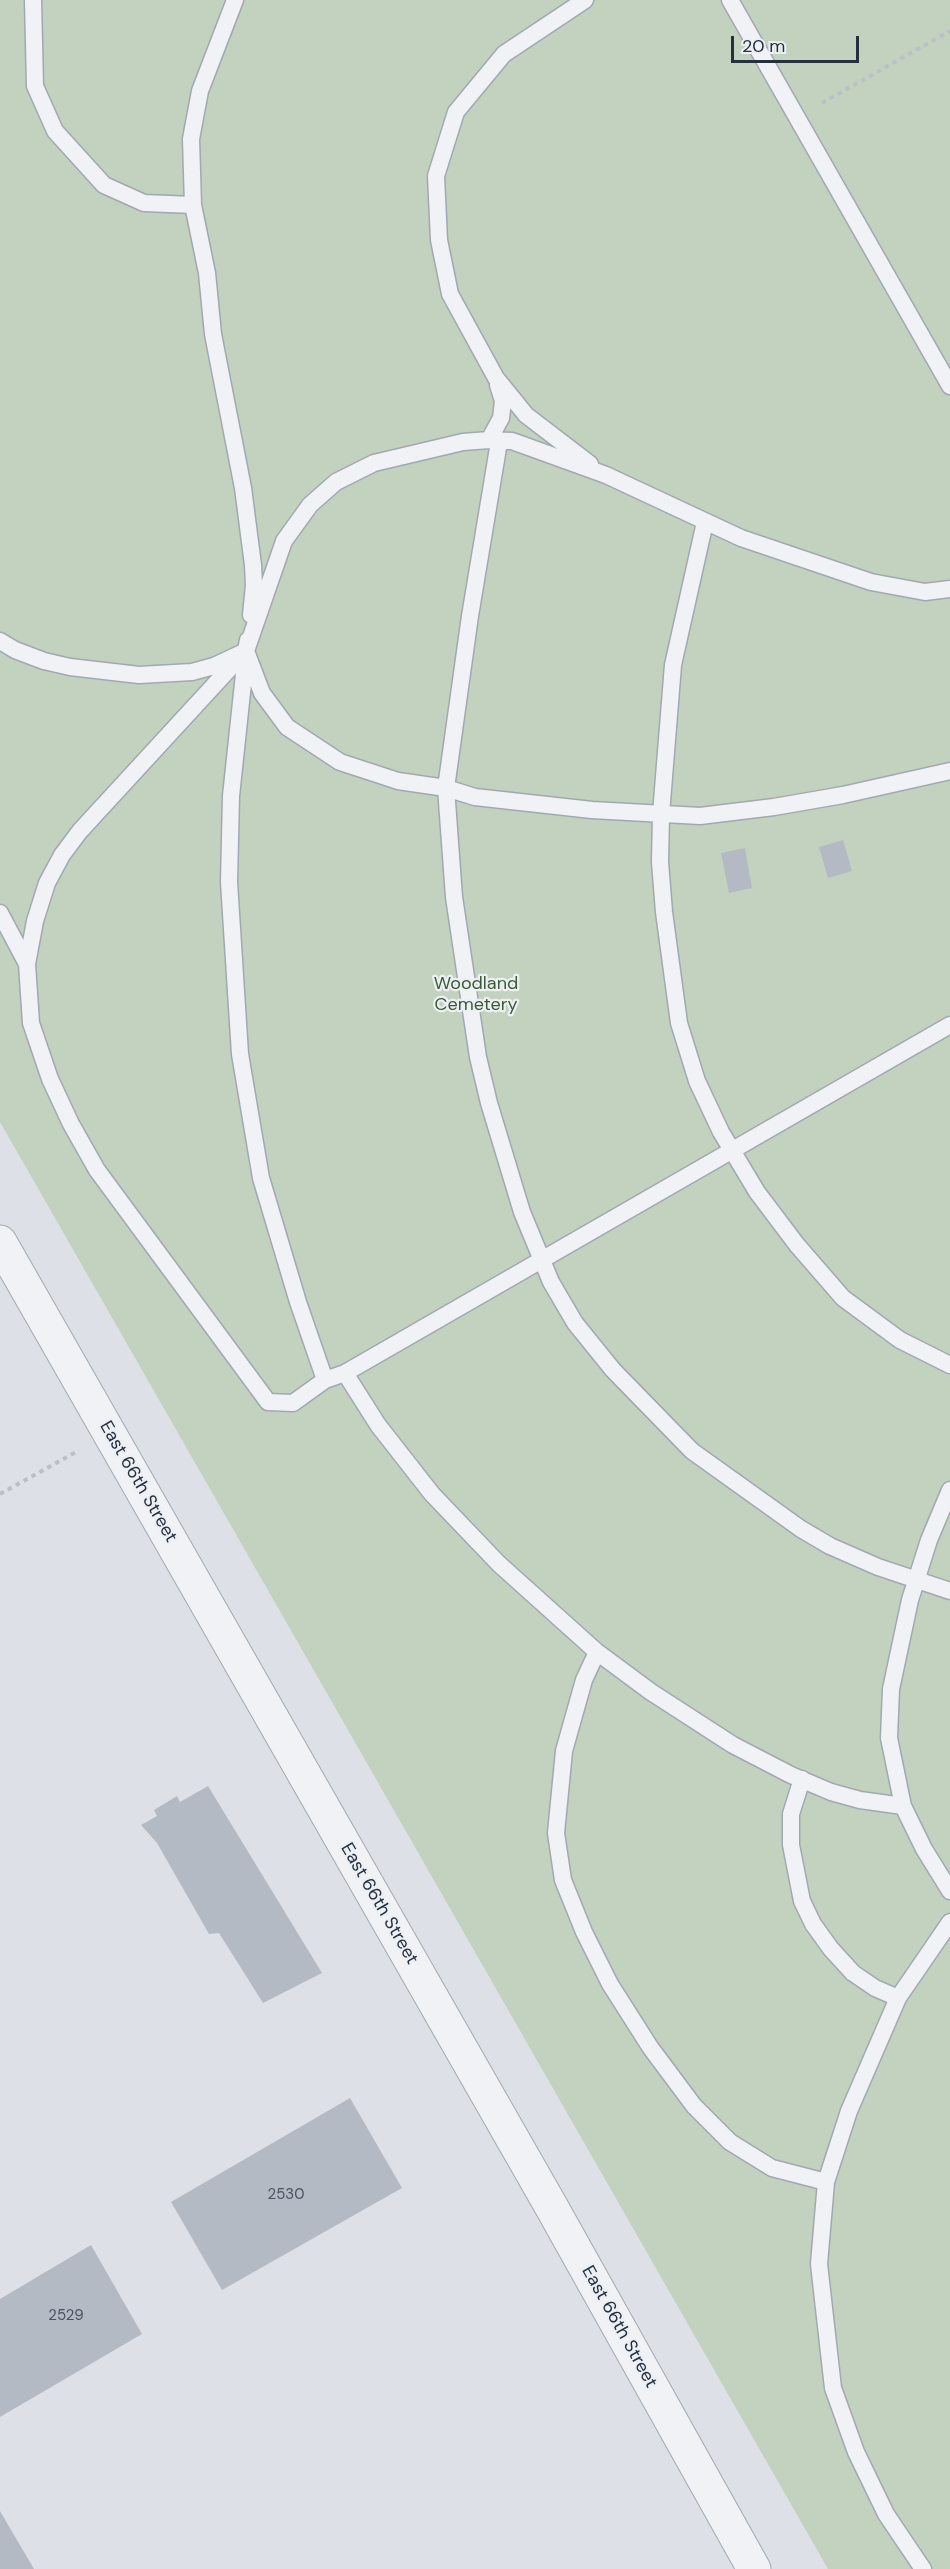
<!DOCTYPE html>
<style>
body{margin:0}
#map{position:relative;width:950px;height:2569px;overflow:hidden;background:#dde1e7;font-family:"DM Sans",sans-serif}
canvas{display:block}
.scale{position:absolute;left:731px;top:36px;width:128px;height:27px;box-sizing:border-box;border:3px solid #262f3e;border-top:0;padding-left:8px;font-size:18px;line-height:21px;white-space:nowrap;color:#262f3e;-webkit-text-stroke:4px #ecf0f5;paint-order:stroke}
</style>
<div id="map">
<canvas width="950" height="2569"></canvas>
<div class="scale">20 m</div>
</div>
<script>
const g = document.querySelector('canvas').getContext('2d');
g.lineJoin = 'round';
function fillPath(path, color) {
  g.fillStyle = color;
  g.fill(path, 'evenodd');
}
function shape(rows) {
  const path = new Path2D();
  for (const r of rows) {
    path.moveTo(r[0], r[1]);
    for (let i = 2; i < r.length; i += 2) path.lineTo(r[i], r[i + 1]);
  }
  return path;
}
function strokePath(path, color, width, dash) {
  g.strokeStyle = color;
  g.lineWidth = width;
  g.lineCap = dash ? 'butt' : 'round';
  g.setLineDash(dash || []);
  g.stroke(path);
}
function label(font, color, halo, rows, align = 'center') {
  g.font = font + ' "DM Sans",sans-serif';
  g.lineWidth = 4.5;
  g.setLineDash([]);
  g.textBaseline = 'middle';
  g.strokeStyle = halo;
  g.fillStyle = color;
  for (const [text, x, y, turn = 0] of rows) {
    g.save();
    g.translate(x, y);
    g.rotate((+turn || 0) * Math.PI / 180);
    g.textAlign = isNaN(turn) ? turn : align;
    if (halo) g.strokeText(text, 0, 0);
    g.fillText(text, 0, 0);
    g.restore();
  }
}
fillPath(shape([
 [0,0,950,0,950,2569,828,2569,0,1122]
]), '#c3d2be');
fillPath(shape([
 [843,840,852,871,828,878,819,847],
 [745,848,752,888,729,893,721,853],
 [208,1786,322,1973,263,2003,219,1933,209,1934,157,1843,141,1825,157,1816,154,1810,177,1796,180,1802],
 [350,2098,402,2188,222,2290,171,2202],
 [91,2245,142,2334,0,2417,0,2299],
 [0,2511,34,2569,0,2569]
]), '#b4bac4');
const service = shape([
 [33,0,35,86,55,131,104,185,144,203,193,205,207,273,213,334,243,488,253,565,254,585,251,615],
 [585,0,504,54,456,112,436,176,439,240,450,294,496,378,526,415,590,464],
 [730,0,950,386],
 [193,205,191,139,200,91,235,0],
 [489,440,501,418,503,401,498,385],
 [499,442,470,616,446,788,454,897,478,1057,489,1103,522,1212,551,1282,575,1323,613,1370,692,1451,801,1529,830,1546,878,1567,950,1591],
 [705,522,673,665,661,814,660,862,664,912,679,1023,697,1081,721,1132,757,1192,797,1245,843,1298,900,1340,950,1365],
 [950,589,925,592,871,582,741,538,606,475,512,441,489,440,463,442,374,463,336,482,310,505,284,541,246,651,262,693,287,727,340,762,398,781,446,788,475,797,592,810,700,816,774,807,843,795,950,771],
 [0,641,15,650,44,661,70,667,139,675,192,672,214,666,246,651,248,640],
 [246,655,231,796,229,882,240,1054,261,1178,298,1302,325,1380],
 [0,913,27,964,31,1023,50,1079,71,1124,97,1170,268,1402,293,1403,325,1380,345,1373,950,1025],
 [27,964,35,921,47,883,62,855,80,831,241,656],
 [345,1373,378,1425,432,1494,499,1564,597,1652,651,1692,733,1745,791,1775,831,1792,860,1800,903,1806],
 [950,1490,929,1540,910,1600,891,1689,889,1738,903,1806,924,1849,950,1891],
 [597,1652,584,1680,564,1751,556,1833,563,1880,584,1932,610,1984,650,2047,694,2106,730,2142,772,2168,826,2182],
 [802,1779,791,1814,791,1845,802,1901,813,1924,831,1949,853,1973,875,1988,898,1998],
 [923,2569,886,2514,856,2452,833,2388,819,2264,826,2182,849,2111,898,1998,950,1922]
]);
const minor = shape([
 [0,1242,551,2206,754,2569]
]);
strokePath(service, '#a2a8b1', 19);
strokePath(minor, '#a2a8b1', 35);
strokePath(shape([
 [822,103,950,31],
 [0,1494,76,1452]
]), '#bbbfc6', 4, [4.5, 4.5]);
strokePath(service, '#f0f2f6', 16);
strokePath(minor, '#f0f2f6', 33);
label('15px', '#4a5260', null, [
 ["2530",286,2195],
 ["2529",66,2316]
]);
label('18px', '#3a5a33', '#ecf0f5', [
 ["Woodland",476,984],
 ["Cemetery",476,1005]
]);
label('18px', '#262f3e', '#ecf0f5', [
 ["East 66th Street",138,1482,60],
 ["East 66th Street",379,1904,60],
 ["East 66th Street",619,2327,61]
]);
</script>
